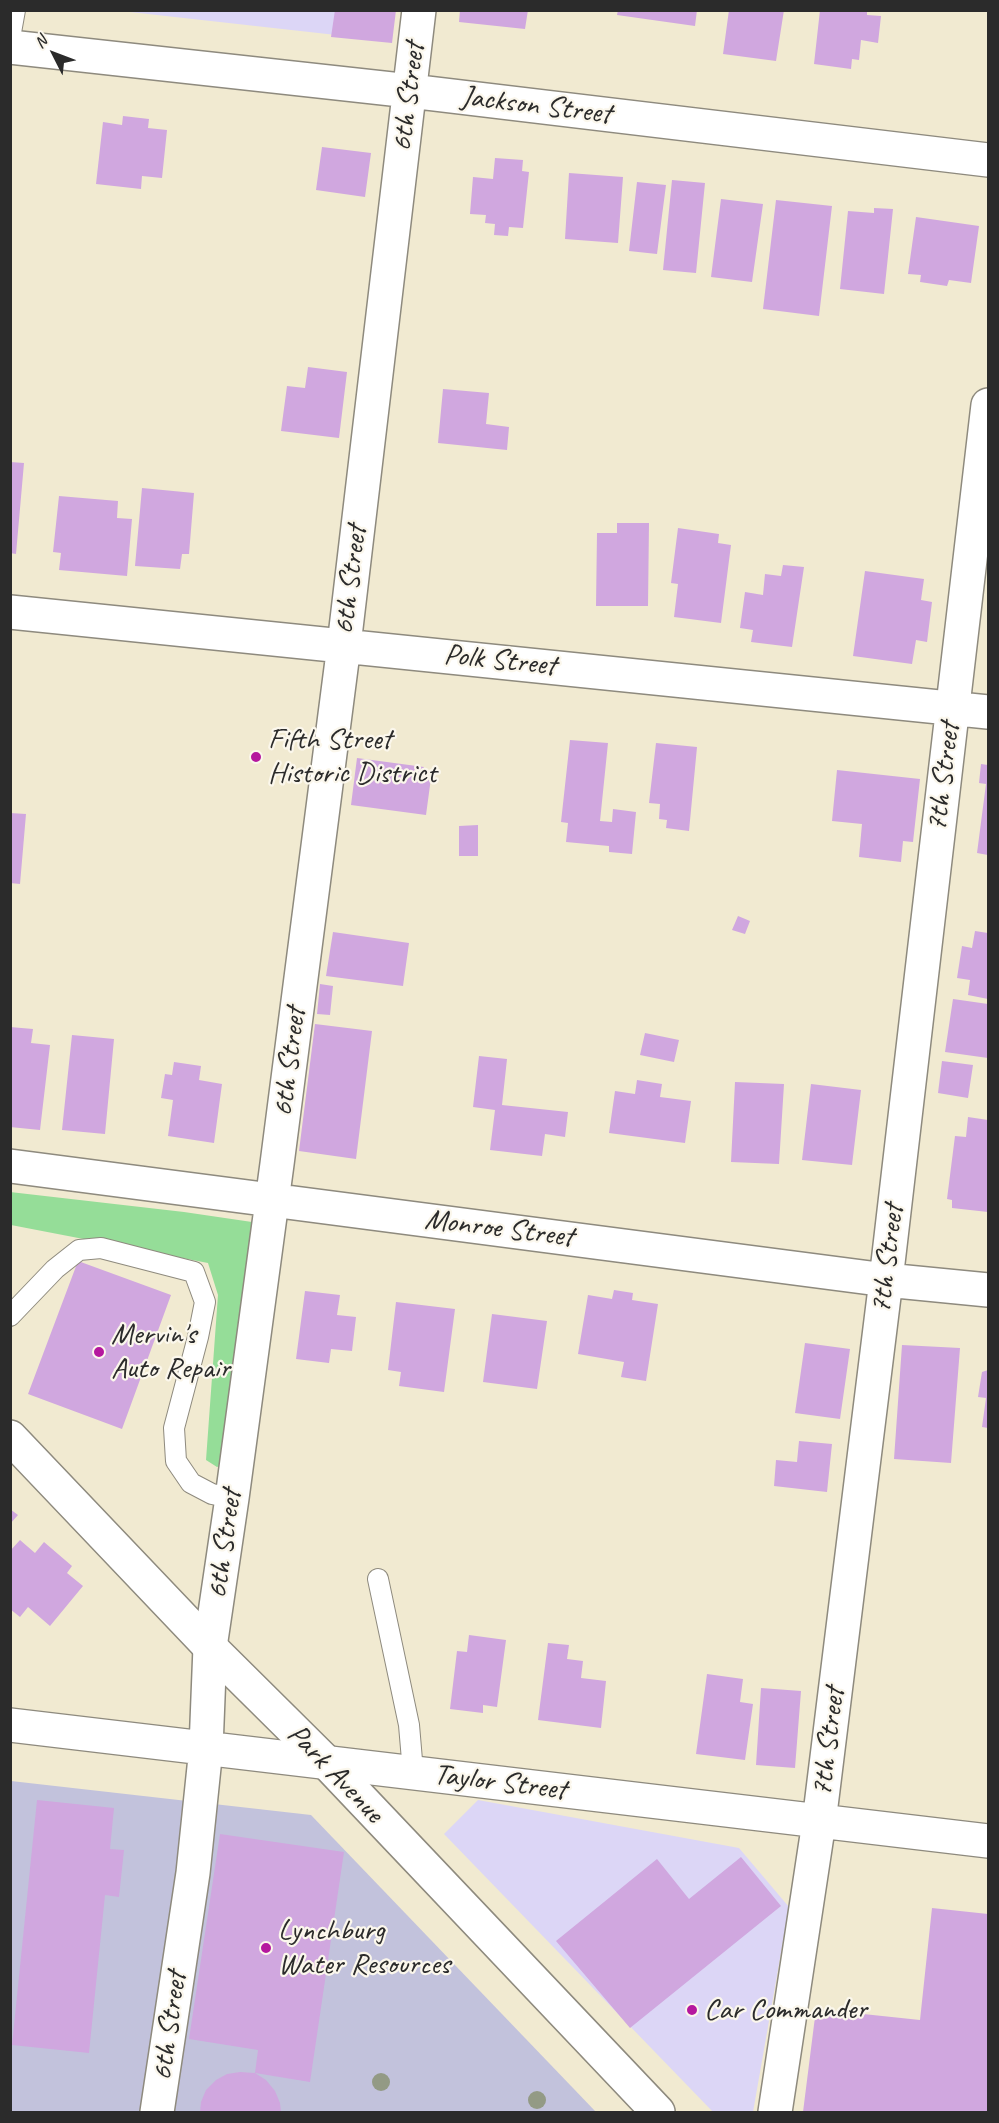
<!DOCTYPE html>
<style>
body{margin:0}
#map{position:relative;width:999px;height:2123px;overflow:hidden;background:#f1ead1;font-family:Caveat,sans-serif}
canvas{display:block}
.frame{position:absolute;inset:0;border:12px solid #2b2b2b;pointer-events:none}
.north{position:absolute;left:24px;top:24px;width:60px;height:60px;-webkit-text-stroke:4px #fbf7ec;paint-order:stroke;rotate:312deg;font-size:16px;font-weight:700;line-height:24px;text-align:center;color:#2b2b2b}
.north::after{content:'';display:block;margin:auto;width:21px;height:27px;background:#2b2b2b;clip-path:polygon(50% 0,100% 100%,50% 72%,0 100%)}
</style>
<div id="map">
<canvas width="999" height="2123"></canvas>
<div class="frame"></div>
<div class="north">N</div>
</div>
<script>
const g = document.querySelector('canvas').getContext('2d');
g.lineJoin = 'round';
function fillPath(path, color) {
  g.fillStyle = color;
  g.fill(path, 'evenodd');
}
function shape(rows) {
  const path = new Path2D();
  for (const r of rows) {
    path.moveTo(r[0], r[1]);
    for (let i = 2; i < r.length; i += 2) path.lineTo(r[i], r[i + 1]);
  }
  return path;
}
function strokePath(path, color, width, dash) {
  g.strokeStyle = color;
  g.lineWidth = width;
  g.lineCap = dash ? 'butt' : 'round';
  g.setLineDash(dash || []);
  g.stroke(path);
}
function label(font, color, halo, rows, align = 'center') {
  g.font = font + ' Caveat,sans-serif';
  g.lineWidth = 4.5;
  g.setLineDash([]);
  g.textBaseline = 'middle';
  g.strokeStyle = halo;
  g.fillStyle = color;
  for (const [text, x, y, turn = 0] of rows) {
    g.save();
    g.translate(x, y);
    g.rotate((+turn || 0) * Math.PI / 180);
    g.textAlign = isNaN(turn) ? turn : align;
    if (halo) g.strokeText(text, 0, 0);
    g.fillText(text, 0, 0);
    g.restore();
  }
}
fillPath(shape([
 [121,11,390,11,381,40],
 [478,1800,739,1848,789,1907,753,2112,713,2112,444,1834]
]), '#dcd6f6');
fillPath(shape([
 [11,1781,311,1815,596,2112,11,2112]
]), '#c2c2dc');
fillPath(shape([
 [10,1192,184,1212,252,1222,257,1228,227,1464,217,1467,206,1460,218,1295,208,1263,11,1225]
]), '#95dd98');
fillPath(shape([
 [335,10,396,10,392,43,331,37],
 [460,10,528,10,525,29,459,22],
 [618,10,697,10,695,26,617,15],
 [729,10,784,10,776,61,723,54],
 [820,10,867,10,867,15,881,16,878,43,861,40,859,60,852,59,851,69,814,64],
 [123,116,149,119,148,128,167,130,162,178,142,176,141,189,96,184,103,122,122,125],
 [322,147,371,153,365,197,316,190],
 [495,158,523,160,522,171,529,172,523,228,509,227,508,236,494,235,495,224,485,223,486,215,470,214,473,177,493,179],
 [569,173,623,177,618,243,565,239],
 [672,180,705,183,696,273,663,270],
 [637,182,666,185,657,254,629,251],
 [721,199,763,204,752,282,711,277],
 [776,200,832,206,819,316,763,309],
 [874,208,893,209,884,294,840,289,848,211,874,213],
 [916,217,979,226,971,283,949,280,947,286,920,282,921,275,908,274],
 [308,367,347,372,339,438,281,431,287,386,305,388],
 [443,389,489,393,486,424,509,427,507,450,438,443],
 [10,462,24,463,16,554,10,553],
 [142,488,194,493,189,554,182,554,180,569,135,566],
 [59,496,118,501,117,518,132,519,127,576,59,570,61,553,53,552],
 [617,523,649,523,648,606,596,606,597,533,617,533],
 [678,528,719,534,718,543,731,545,721,623,674,617,678,584,671,583],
 [783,565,804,567,792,647,751,642,753,630,740,628,745,592,763,595,765,574,781,576],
 [865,571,924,579,921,600,932,602,927,642,916,640,912,664,853,656],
 [570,740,608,743,600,821,612,822,613,809,636,812,632,854,609,852,609,846,566,842,568,823,561,822],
 [656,743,697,747,689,831,666,828,667,820,659,819,660,804,649,803],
 [357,758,424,767,419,776,431,778,426,815,351,805],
 [981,764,988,765,988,855,977,853,986,784,979,783],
 [837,770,920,779,913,842,903,841,901,862,859,857,862,824,832,821],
 [10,813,26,814,20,884,10,883],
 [478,825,478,856,459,856,459,826],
 [738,916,750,921,745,934,732,930],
 [975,931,988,933,988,999,968,995,970,980,957,978,962,946,972,948],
 [333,932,409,943,403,986,326,976],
 [320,984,333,986,330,1015,317,1014],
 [953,999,988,1004,988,1058,945,1052],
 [315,1024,372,1031,356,1159,299,1151],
 [10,1027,33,1029,31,1043,50,1045,40,1130,10,1127],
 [645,1033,679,1040,674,1062,640,1055],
 [72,1035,114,1039,105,1134,62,1130],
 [479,1056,507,1059,502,1105,568,1112,565,1137,545,1134,542,1156,490,1150,495,1110,473,1107],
 [942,1061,973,1065,968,1098,938,1093],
 [174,1062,201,1066,199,1080,222,1084,214,1143,168,1136,173,1100,161,1098,165,1074,172,1075],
 [637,1080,662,1084,660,1097,691,1101,685,1143,609,1133,615,1091,635,1094],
 [735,1082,784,1084,779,1164,731,1162],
 [811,1084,861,1090,852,1165,802,1160],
 [968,1117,988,1120,988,1212,952,1208,952,1200,947,1199,955,1136,966,1137],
 [78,1261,171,1295,122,1429,28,1394],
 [614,1290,633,1293,632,1300,658,1304,646,1381,621,1377,624,1362,578,1354,588,1295,612,1299],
 [305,1291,340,1295,337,1315,356,1317,352,1351,331,1349,329,1363,296,1359],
 [396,1302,455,1309,444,1392,399,1386,401,1372,388,1370],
 [492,1314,547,1321,537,1389,483,1382],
 [805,1343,850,1349,840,1419,795,1413],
 [902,1345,960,1348,951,1463,894,1459],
 [988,1370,988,1428,982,1427,986,1398,978,1397,982,1372],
 [799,1441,832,1444,827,1492,774,1486,776,1460,797,1462],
 [10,1509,18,1515,10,1524],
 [20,1540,35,1553,44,1542,72,1566,67,1573,83,1586,50,1626,28,1607,20,1617,10,1609,10,1551],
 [469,1635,506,1640,497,1707,483,1705,483,1713,450,1709,457,1651,467,1652],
 [548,1643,569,1645,567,1659,583,1661,581,1678,606,1681,601,1728,538,1720],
 [707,1674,743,1679,740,1702,753,1704,745,1760,696,1754],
 [761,1688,801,1691,795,1768,756,1765],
 [37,1800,114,1808,110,1849,124,1850,119,1897,105,1895,89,2053,12,2045],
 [220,1834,344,1852,310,2082,255,2073,258,2050,189,2039],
 [741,1857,781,1906,630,2028,556,1941,657,1859,689,1899],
 [932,1908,988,1914,988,2112,803,2112,816,2009,920,2020],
 [240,2072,255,2073,266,2080,275,2091,280,2103,281,2112,200,2112,201,2102,206,2090,216,2080,227,2074]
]), '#d0a7df');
const lane = shape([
 [10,38,15,10],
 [10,1316,55,1269,79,1250,101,1248,194,1272,205,1302,198,1337,174,1428,176,1461,191,1483,212,1494,232,1498],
 [378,1579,409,1725,413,1772]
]);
const street = shape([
 [10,47,410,91,988,160],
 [10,612,988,712],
 [10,1166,886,1280,988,1290],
 [10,1725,988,1841],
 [157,2112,193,1873,206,1748,210,1647,232,1498,277,1164,344,645,419,10],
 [775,2112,819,1822,886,1280,988,405]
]);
const secondary = shape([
 [10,1437,210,1647,325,1761,658,2112]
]);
strokePath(lane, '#8e8a7e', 22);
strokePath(street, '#8e8a7e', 36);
strokePath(secondary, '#8e8a7e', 36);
strokePath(lane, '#fff', 20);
strokePath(street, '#fff', 33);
strokePath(secondary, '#fff', 33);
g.fillStyle = '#939a85';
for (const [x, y] of [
 [381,2082],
 [537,2100]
]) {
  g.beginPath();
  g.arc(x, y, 9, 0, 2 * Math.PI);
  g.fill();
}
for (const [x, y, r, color] of [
 [256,757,6,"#b5179e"],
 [99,1352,6,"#b5179e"],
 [266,1948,6,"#b5179e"],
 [692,2010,6,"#b5179e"]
]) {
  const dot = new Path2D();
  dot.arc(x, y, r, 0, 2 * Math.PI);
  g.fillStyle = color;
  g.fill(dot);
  strokePath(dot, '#fbf7ec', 2);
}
label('30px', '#2b2b2b', '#fbf7ec', [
 ["6th Street",409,97,-83],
 ["Jackson Street",536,106,7],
 ["6th Street",351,580,-83],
 ["Polk Street",500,661,6],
 ["7th Street",944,777,-83],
 ["6th Street",290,1062,-83],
 ["Monroe Street",499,1229,7],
 ["7th Street",888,1259,-83],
 ["6th Street",225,1544,-82],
 ["7th Street",829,1742,-83],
 ["Park Avenue",335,1774,46],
 ["Taylor Street",500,1783,7],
 ["6th Street",170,2026,-82]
]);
label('30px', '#2b2b2b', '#fbf7ec', [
 ["Fifth Street",268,740],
 ["Historic District",268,774],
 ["Mervin's",111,1335],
 ["Auto Repair",111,1369],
 ["Lynchburg",278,1931],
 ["Water Resources",278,1965],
 ["Car Commander",704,2010]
], 'left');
</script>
